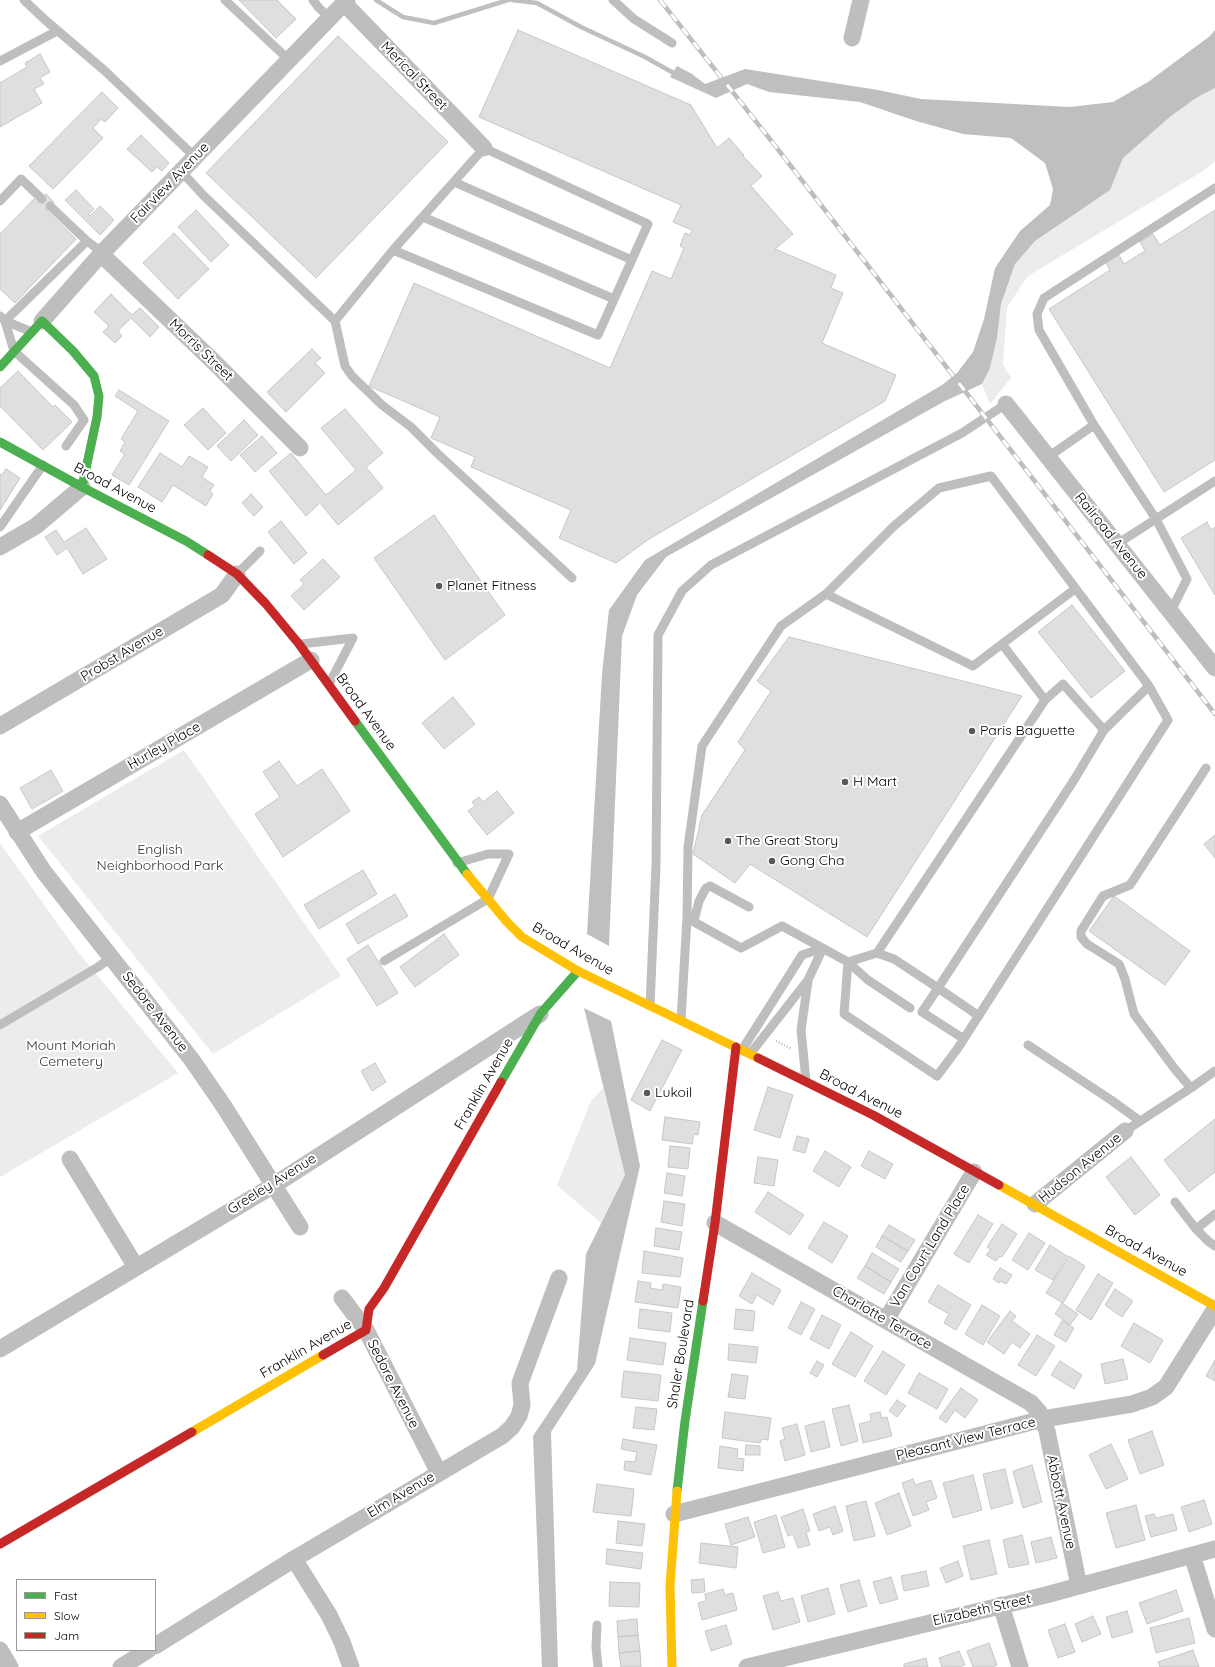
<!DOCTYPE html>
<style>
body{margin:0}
#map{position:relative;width:1215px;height:1667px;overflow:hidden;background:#fff;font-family:Quicksand,sans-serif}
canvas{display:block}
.legend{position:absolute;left:16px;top:1579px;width:140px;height:72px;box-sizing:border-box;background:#fff;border:1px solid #999;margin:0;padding:5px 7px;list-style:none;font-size:12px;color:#000}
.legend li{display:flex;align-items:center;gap:8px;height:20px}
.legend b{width:20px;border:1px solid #999}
</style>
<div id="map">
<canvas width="1215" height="1667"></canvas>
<ul class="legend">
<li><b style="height:5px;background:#4caf50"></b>Fast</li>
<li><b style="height:5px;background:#ffc107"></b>Slow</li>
<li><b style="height:5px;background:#c62828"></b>Jam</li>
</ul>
</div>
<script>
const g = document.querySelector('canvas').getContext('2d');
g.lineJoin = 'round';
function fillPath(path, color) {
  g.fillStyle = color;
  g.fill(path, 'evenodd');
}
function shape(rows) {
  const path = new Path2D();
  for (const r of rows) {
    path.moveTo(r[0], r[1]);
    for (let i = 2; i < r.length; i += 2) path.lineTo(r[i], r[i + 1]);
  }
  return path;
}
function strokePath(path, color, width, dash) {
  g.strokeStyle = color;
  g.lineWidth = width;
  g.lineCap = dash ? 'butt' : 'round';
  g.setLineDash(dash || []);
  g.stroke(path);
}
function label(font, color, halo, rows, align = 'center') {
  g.font = font + ' Quicksand,sans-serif';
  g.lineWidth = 4;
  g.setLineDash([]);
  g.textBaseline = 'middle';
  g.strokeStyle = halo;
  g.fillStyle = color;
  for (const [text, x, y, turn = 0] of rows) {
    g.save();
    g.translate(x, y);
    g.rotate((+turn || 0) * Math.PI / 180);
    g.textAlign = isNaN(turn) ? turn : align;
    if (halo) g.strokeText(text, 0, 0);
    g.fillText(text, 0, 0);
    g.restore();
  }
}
fillPath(shape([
 [1215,88,1215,161,1203,171,1028,276,1007,307,1003,364,1011,378,990,404,982,384,990,368,997,338,1001,304,1015,264,1035,241,1109,190,1123,158,1171,116,1196,98],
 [184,750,341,976,213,1054,38,836],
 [0,843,78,952,178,1073,0,1177],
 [603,1088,625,1175,601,1223,557,1185,591,1101]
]), '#ececec');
fillPath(shape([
 [1215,30,1215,88,1196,98,1171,116,1123,158,1110,190,1035,241,1015,264,1001,304,997,338,990,368,982,384,945,401,666,557,637,595,622,636,609,946,587,934,602,674,609,610,645,560,942,385,957,373,973,352,984,319,995,268,1020,231,1050,205,1053,189,1045,163,1011,138,963,134,916,121,860,102,769,92,747,84,716,98,670,77,677,66,692,74,705,84,745,69,878,90,921,99,1070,107,1113,102,1148,82,1210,36],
 [584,1008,611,1021,640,1166,595,1364,551,1432,558,1667,542,1667,533,1436,577,1370,586,1254,625,1175]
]), '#bfbfbf');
strokePath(shape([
 [376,0,403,17,434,23,508,0],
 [512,0,537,3,581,27,645,57,677,75]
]), '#bfbfbf', 4.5);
const building = shape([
 [239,0,277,0,296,19,276,38,239,0],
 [518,30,691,105,717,148,729,138,744,155,743,156,762,176,751,186,793,234,775,249,836,275,831,288,843,293,822,343,896,375,885,401,649,539,616,563,559,538,571,510,471,467,475,457,431,438,440,417,369,386,414,283,610,368,652,271,671,279,684,248,680,246,685,233,690,235,692,230,673,222,681,205,479,117,518,30],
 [338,36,448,142,316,278,206,173,338,36],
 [40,54,50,72,40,78,44,84,34,89,42,103,0,127,0,83,27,67,25,63,40,54],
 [102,92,118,108,105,122,101,119,93,128,103,138,53,189,29,166,102,92],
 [141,135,169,163,162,171,157,167,152,172,127,149,141,135],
 [76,190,94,209,88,215,90,216,100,206,114,220,100,235,65,200,76,190],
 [46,194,54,202,46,210,76,239,15,303,0,289,0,234,34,199,38,203,46,194],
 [196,210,229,245,211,262,178,227,196,210],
 [1215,210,1215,460,1164,492,1049,309,1110,270,1106,263,1119,255,1124,264,1145,251,1140,242,1153,234,1160,245,1215,210],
 [174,233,209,269,178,299,143,263,174,233],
 [111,294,132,315,140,308,159,327,150,337,131,318,118,331,122,336,115,343,103,332,109,326,94,312,111,294],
 [312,349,321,358,315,363,325,373,286,412,267,392,312,349],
 [18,371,53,407,55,405,72,422,43,450,0,406,0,388,18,371],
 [119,390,169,421,129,485,112,475,125,454,120,451,125,442,121,439,138,411,115,396,119,390],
 [203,408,226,433,208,450,184,425,203,408],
 [345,409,383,453,366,467,383,488,338,525,320,503,306,516,269,471,291,453,326,495,356,470,321,428,345,409],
 [244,420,258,435,231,461,217,446,244,420],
 [262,436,277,453,255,472,240,455,262,436],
 [160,453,182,467,189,456,208,467,202,477,214,485,210,491,213,494,206,506,173,485,162,502,138,487,160,453],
 [6,469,20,478,0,510,0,474,2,475,6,469],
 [251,494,263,507,254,516,242,503,251,494],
 [434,515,505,615,445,660,374,558,434,515],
 [281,521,307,553,294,564,268,532,281,521],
 [1207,522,1211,530,1215,527,1215,595,1181,538,1207,522],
 [86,528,107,559,83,574,67,548,57,555,45,537,56,530,64,542,86,528],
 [323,559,340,577,304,610,291,596,304,584,300,580,323,559],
 [1072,605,1125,671,1091,698,1038,632,1072,605],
 [789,637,1022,696,867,937,750,864,735,883,693,854,702,815,745,750,738,742,771,691,757,681,789,637],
 [453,697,475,724,444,749,422,723,453,697],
 [279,761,297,786,322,769,350,811,283,857,255,814,280,797,263,772,279,761],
 [51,770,63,791,32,809,20,788,51,770],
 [497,791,514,813,487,835,468,811,475,806,472,802,479,797,483,802,497,791],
 [1215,835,1215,858,1204,844,1215,835],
 [363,870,377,894,319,929,304,905,363,870],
 [395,894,408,916,358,944,346,924,395,894],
 [1114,896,1190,951,1165,985,1089,931,1114,896],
 [444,934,459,955,415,987,400,967,444,934],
 [368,945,398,993,377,1006,347,959,368,945],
 [662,1040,682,1050,650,1111,631,1100,662,1040],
 [375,1063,386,1082,372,1091,361,1071,375,1063],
 [768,1087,793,1095,780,1138,754,1130,768,1087],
 [665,1117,700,1122,698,1135,694,1134,692,1144,662,1140,665,1117],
 [1215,1119,1215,1172,1189,1192,1164,1160,1215,1119],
 [797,1136,809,1139,805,1153,793,1150,797,1136],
 [670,1146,690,1148,688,1169,668,1167,670,1146],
 [825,1151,851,1167,839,1187,813,1171,825,1151],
 [869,1151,893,1164,885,1179,861,1166,869,1151],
 [758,1157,778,1160,774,1186,754,1183,758,1157],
 [1131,1157,1160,1195,1135,1215,1106,1177,1131,1157],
 [667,1173,685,1176,682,1196,664,1193,667,1173],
 [768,1192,804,1215,790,1235,755,1212,768,1192],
 [664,1201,685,1204,682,1226,661,1222,664,1201],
 [978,1215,993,1224,969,1263,954,1254,978,1215],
 [824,1222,848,1236,832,1263,808,1248,824,1222],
 [1002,1224,1017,1234,1002,1257,1000,1256,996,1261,986,1255,991,1249,987,1247,1002,1224],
 [889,1225,915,1240,908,1251,882,1236,889,1225],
 [656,1228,682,1232,679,1250,654,1246,656,1228],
 [1029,1233,1045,1243,1028,1270,1012,1260,1029,1233],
 [882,1236,908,1251,901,1262,876,1247,882,1236],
 [1050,1245,1067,1256,1053,1280,1035,1270,1050,1245],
 [644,1251,683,1258,680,1277,642,1273,644,1251],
 [872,1253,899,1269,891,1282,865,1266,872,1253],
 [1069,1256,1085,1266,1063,1303,1046,1293,1069,1256],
 [865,1266,891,1282,884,1294,857,1278,865,1266],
 [1000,1268,1012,1275,1006,1284,1000,1281,999,1283,993,1279,1000,1268],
 [752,1273,781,1290,773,1305,757,1295,752,1304,739,1296,752,1273],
 [1098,1274,1113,1283,1091,1320,1076,1310,1098,1274],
 [638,1281,651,1283,650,1288,662,1290,663,1284,681,1287,678,1308,635,1302,638,1281],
 [938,1285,971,1305,956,1330,944,1323,949,1314,928,1302,938,1285],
 [1115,1289,1133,1301,1122,1317,1105,1305,1115,1289],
 [801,1302,815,1309,801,1335,788,1328,801,1302],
 [1062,1303,1078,1314,1070,1325,1055,1314,1062,1303],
 [982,1305,1000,1316,983,1345,965,1334,982,1305],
 [640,1309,672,1313,670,1332,638,1328,640,1309],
 [736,1309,755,1311,753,1331,734,1329,736,1309],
 [1010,1311,1016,1316,1012,1321,1030,1334,1020,1348,1012,1342,1004,1354,987,1342,1010,1311],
 [822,1315,841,1325,829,1349,810,1339,822,1315],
 [1062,1321,1074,1328,1066,1342,1054,1335,1062,1321],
 [1134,1323,1163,1340,1150,1363,1121,1346,1134,1323],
 [851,1332,873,1346,855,1377,832,1364,851,1332],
 [1037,1335,1055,1346,1036,1376,1018,1365,1037,1335],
 [630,1338,666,1343,663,1365,627,1360,630,1338],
 [729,1344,758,1347,756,1363,728,1360,729,1344],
 [883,1351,905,1365,886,1395,864,1381,883,1351],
 [1123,1359,1128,1379,1105,1384,1101,1364,1123,1359],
 [1215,1360,1215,1381,1206,1376,1215,1360],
 [817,1361,824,1365,817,1377,810,1373,817,1361],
 [1060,1361,1082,1375,1074,1389,1051,1375,1060,1361],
 [624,1371,661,1375,658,1401,621,1397,624,1371],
 [919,1373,948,1389,937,1409,908,1393,919,1373],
 [732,1374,748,1376,745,1399,728,1397,732,1374],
 [961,1388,978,1400,965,1418,955,1410,946,1423,939,1418,961,1388],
 [897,1400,906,1406,897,1417,889,1411,897,1400],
 [849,1405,858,1441,841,1446,832,1409,849,1405],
 [636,1407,657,1409,654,1430,633,1428,636,1407],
 [725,1412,771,1418,768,1440,762,1439,760,1443,722,1438,725,1412],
 [880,1412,882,1418,887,1417,892,1436,863,1443,859,1424,871,1421,870,1414,880,1412],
 [824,1421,830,1447,811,1452,805,1426,824,1421],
 [797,1424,805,1455,785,1461,780,1441,785,1439,782,1428,797,1424],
 [1152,1431,1164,1465,1140,1474,1128,1440,1152,1431],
 [623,1439,657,1445,651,1475,624,1470,625,1461,635,1462,637,1452,621,1449,623,1439],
 [1111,1444,1128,1479,1106,1489,1089,1455,1111,1444],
 [746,1445,760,1446,760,1455,745,1455,746,1445],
 [720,1446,738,1449,737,1458,744,1459,743,1471,718,1468,720,1446],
 [1032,1465,1042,1502,1023,1508,1013,1471,1032,1465],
 [1005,1469,1013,1503,991,1509,983,1474,1005,1469],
 [973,1475,982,1510,953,1518,943,1483,973,1475],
 [913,1479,915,1485,931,1480,937,1498,926,1502,929,1510,913,1516,902,1483,913,1479],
 [597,1484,634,1489,631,1516,593,1512,597,1484],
 [899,1493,911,1526,887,1535,875,1503,899,1493],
 [1204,1500,1212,1524,1189,1532,1181,1507,1204,1500],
 [866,1501,875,1536,854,1541,846,1506,866,1501],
 [1136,1505,1145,1540,1116,1548,1106,1513,1136,1505],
 [835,1506,843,1531,833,1535,830,1527,819,1531,813,1514,835,1506],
 [803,1509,810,1531,806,1532,810,1545,798,1548,793,1534,788,1536,781,1517,803,1509],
 [1154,1514,1156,1518,1173,1514,1177,1530,1151,1537,1145,1516,1154,1514],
 [776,1515,785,1547,763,1553,754,1522,776,1515],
 [748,1517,755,1537,731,1545,725,1524,748,1517],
 [618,1521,645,1524,642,1546,616,1543,618,1521],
 [1022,1535,1029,1564,1009,1568,1003,1540,1022,1535],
 [1051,1537,1057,1558,1036,1563,1031,1542,1051,1537],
 [989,1540,997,1574,971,1580,963,1546,989,1540],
 [701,1543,738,1547,736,1568,699,1563,701,1543],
 [607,1549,643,1553,641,1569,606,1564,607,1549],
 [958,1561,963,1576,946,1583,940,1568,958,1561],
 [926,1571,929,1586,904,1591,901,1576,926,1571],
 [891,1577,898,1599,880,1604,873,1582,891,1577],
 [704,1579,705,1592,692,1593,691,1580,704,1579],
 [859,1580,867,1606,848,1612,840,1585,859,1580],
 [610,1582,640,1583,639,1607,609,1606,610,1582],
 [828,1588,835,1614,808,1622,801,1596,828,1588],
 [723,1589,725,1595,733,1593,737,1610,702,1620,698,1603,706,1601,705,1594,723,1589],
 [1176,1590,1183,1611,1147,1624,1139,1603,1176,1590],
 [778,1592,781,1601,793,1598,800,1622,773,1630,763,1596,778,1592],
 [1127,1611,1133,1632,1112,1638,1106,1617,1127,1611],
 [1093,1616,1101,1634,1082,1642,1075,1624,1093,1616],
 [1189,1618,1195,1643,1156,1653,1150,1628,1189,1618],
 [637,1619,638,1635,618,1637,617,1621,637,1619],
 [1065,1624,1075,1652,1058,1658,1048,1630,1065,1624],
 [726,1625,732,1644,711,1651,705,1631,726,1625],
 [638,1635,640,1651,619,1653,618,1637,638,1635],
 [989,1643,997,1665,993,1667,973,1667,967,1651,989,1643],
 [1193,1650,1199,1667,1160,1667,1158,1662,1193,1650],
 [640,1651,641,1667,621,1667,619,1653,640,1651],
 [959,1651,965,1665,959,1667,942,1667,939,1658,959,1651],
 [926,1658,928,1667,904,1667,904,1664,926,1658]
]);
fillPath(building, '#dfdfdf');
strokePath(building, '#c7c7c7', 1);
strokePath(shape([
 [776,1041,792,1049]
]), '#b9b9b9', 2.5, [1, 2]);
strokePath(shape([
 [24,0,44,19,105,71,195,157],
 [225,0,289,60],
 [313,0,319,8,330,18],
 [613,0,634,19,672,43],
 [0,61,57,31],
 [181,171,203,195,335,321,393,250,598,335,648,224,484,148,393,250],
 [454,182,632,260],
 [0,201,21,179,42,199],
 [50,206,87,241,103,253],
 [423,217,614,299],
 [0,316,5,321,32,332],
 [5,321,14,351,74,405,84,420,66,446],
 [5,321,87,241],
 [335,321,345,366,352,376,382,405,411,427,437,453,572,578],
 [1094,425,1156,519,1187,579,1171,611],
 [1048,457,1094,425,1039,330,1037,314,1044,298,1215,188],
 [0,527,43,465],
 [1117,544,1215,481],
 [237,574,260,551],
 [826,594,973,666,1002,644,1045,700],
 [301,644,353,638],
 [1002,644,1075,589],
 [329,684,353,638],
 [687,918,741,948,782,926,848,962,877,953,894,959,938,988,922,1012,964,1039],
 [694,921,699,901,706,888,710,886,749,907],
 [384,961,488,899,509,854,488,854,457,863],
 [848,962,844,1014,937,1076,958,1048,1168,720,1149,686],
 [848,962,868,980,910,1008],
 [650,1006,656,866,658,635,682,591,711,565,962,433,1006,404],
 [979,1016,938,988,1074,780,1104,730],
 [681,1020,687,918,688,847,702,746,781,626,826,594,894,526,939,488,991,476,1149,686,1104,730,1063,684,1045,700,877,953],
 [0,1025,98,967,112,957],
 [1028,1045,1111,1100,1140,1121],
 [742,1050,802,955,823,948],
 [750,1054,808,980,823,948],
 [806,1081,801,1030,808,981],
 [1191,1088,1174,1068,1134,1014,1125,979,1119,964,1087,944,1081,937,1081,931,1103,896,1130,885,1206,768],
 [1125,1131,1191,1088,1215,1071],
 [1175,1202,1196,1229,1215,1214],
 [1196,1229,1208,1241,1215,1246],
 [597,1625,596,1647,598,1667]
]), '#bebebe', 9);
strokePath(shape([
 [344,3,484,148],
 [852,38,861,0],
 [101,254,214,362,300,448],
 [42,321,101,254,347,0],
 [1006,404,1215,668],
 [0,547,36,526,82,487],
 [0,726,222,595,237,574],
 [0,804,44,872,192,1060,223,1105,300,1227],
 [17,832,311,660],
 [70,1159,136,1267],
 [1035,1204,1125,1131],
 [715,1223,1031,1403,1039,1412,1047,1431,1079,1586],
 [342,1298,366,1330,439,1473],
 [886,1320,974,1172],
 [0,1349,274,1185,540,1014],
 [674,1514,1043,1419,1132,1404,1152,1397,1166,1387,1215,1309],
 [1192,1555,1215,1629],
 [294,1559,329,1615,342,1642,351,1667],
 [1001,1605,1020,1667],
 [155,1646,294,1559,502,1436,512,1427,519,1416,522,1405,520,1383,559,1278],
 [0,1650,10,1667],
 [121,1667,148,1650],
 [747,1667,1046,1595,1215,1549]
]), '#bebebe', 17);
strokePath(shape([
 [42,321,73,351,94,376,99,396,97,417,82,487],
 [0,367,42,321],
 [0,442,82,487,186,541,208,555],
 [355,721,467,874],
 [501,1082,541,1013,578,971],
 [677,1491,685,1421,703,1301]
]), '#4caf50', 9);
strokePath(shape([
 [467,874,507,922,522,937,578,971,758,1058],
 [999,1185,1215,1306],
 [192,1432,323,1355],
 [672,1667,670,1586,677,1491]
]), '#ffc107', 9);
strokePath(shape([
 [208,555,237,574,266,604,299,644,355,721],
 [758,1058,873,1115,999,1185],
 [703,1301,715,1223,736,1047],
 [323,1355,366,1330,369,1309,384,1288,501,1082],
 [0,1544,192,1432]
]), '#c62828', 9);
const rail = shape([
 [660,0,773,143,1215,714]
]);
strokePath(rail, '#bebebe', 4.5);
strokePath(rail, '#fff', 3, [9]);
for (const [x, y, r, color] of [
 [439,586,4,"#595959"],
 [972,731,4,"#595959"],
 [845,782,4,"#595959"],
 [728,841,4,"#595959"],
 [772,861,4,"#595959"],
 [647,1093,4,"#595959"]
]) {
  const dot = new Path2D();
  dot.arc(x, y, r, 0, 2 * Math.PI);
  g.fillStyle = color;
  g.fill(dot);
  strokePath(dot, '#fff', 1.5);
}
label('14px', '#000', '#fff', [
 ["Merical Street",414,76,46],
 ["Fairview Avenue",170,183,-46],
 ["Morris Street",201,350,44],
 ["Broad Avenue",115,488,28],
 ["Railroad Avenue",1111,536,51],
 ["Probst Avenue",122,654,-31],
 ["Broad Avenue",366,712,54],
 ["Hurley Place",164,746,-30],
 ["Broad Avenue",573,949,30],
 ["Sedore Avenue",155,1012,52],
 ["Franklin Avenue",484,1084,-60],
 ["Broad Avenue",861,1094,27],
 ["Hudson Avenue",1080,1168,-39],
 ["Greeley Avenue",272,1184,-32],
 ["Van Court Land Place",930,1246,-59],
 ["Broad Avenue",1146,1251,29],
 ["Charlotte Terrace",882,1318,30],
 ["Franklin Avenue",306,1349,-30],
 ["Shaler Boulevard",681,1354,-81],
 ["Sedore Avenue",393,1384,63],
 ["Pleasant View Terrace",966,1439,-14],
 ["Elm Avenue",401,1495,-31],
 ["Abbott Avenue",1061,1502,78],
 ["Elizabeth Street",982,1610,-13]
]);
label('14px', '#000', '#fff', [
 ["Planet Fitness",447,586],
 ["Paris Baguette",980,731],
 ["H Mart",853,782],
 ["The Great Story",736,841],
 ["Gong Cha",780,861],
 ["Lukoil",655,1093]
], 'left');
label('14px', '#333', '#fff', [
 ["English",160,850],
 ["Neighborhood Park",160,866],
 ["Mount Moriah",71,1046],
 ["Cemetery",71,1062]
]);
</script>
